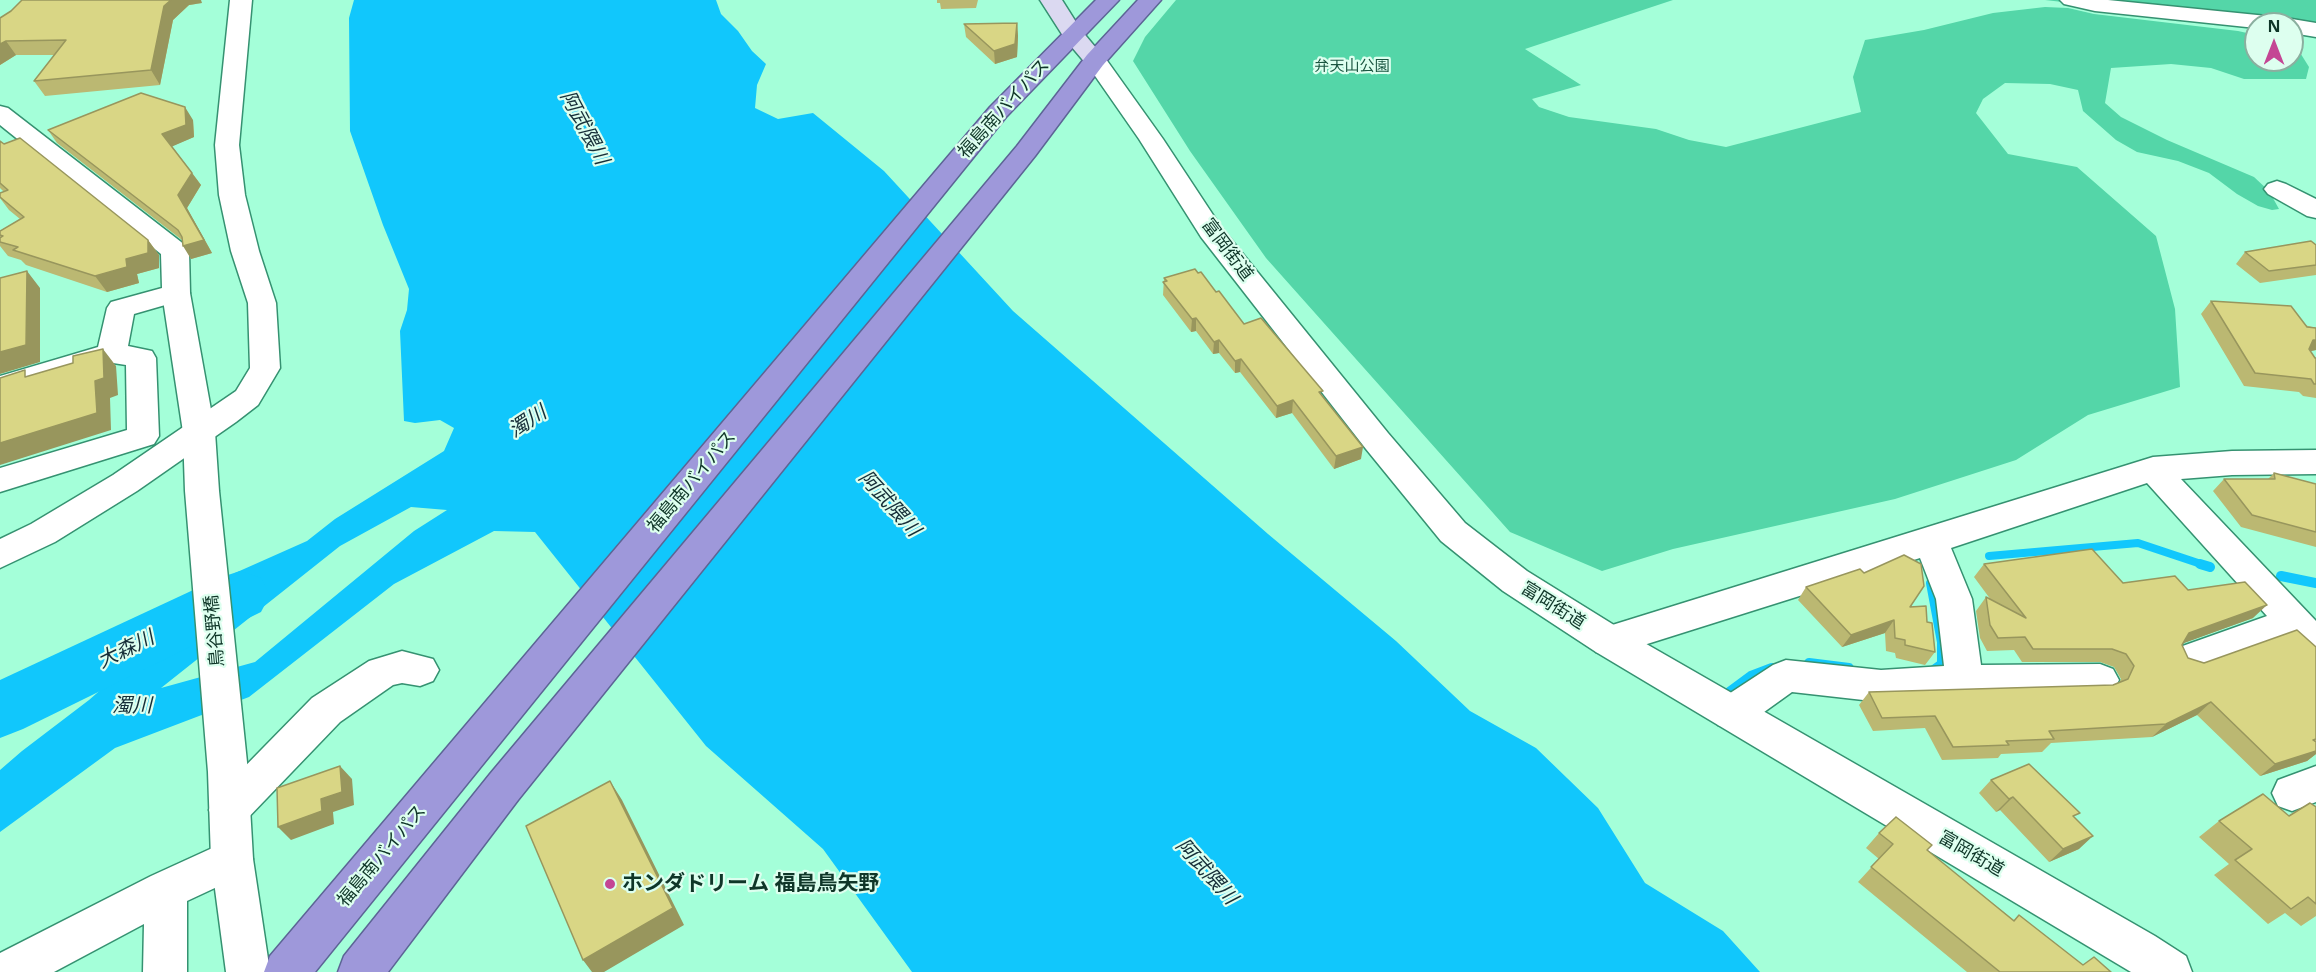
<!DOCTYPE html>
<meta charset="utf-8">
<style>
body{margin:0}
#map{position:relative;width:2316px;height:972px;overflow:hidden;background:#a4ffd9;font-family:"Open Sans",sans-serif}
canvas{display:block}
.north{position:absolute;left:2244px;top:12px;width:60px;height:60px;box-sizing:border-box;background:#ddffef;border:2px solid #8baf9f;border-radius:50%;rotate:0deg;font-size:16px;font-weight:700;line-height:24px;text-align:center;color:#0f3628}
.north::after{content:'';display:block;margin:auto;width:21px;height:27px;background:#c44694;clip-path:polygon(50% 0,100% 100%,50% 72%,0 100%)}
</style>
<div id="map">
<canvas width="2316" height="972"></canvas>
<div class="north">N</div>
</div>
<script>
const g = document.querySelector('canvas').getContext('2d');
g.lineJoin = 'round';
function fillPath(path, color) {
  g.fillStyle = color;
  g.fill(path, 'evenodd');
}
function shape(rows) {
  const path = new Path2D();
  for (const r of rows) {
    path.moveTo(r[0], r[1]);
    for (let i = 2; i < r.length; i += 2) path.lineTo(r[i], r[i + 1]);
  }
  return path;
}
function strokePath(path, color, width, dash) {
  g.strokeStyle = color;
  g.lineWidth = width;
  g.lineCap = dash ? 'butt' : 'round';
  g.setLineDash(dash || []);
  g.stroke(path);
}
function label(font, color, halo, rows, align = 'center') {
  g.font = font + ' "Open Sans","Noto Sans JP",sans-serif';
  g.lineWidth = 4.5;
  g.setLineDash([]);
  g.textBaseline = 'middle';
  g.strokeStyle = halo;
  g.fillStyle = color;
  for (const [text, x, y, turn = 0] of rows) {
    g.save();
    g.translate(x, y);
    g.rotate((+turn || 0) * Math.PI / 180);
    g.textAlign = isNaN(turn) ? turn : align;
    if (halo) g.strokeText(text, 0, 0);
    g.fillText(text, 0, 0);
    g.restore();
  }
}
fillPath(shape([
 [1176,0,1673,0,1525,49,1581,85,1532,99,1539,107,1569,117,1656,129,1689,140,1726,147,1861,112,1853,77,1865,40,1924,30,1993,13,2045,7,2068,8,2094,14,2238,31,2256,35,2256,60,2292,60,2292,46,2299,51,2309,67,2306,79,2244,79,2211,68,2171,64,2111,68,2105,103,2121,117,2167,140,2254,177,2269,191,2279,209,2272,210,2258,206,2237,194,2209,173,2178,161,2137,152,2116,140,2083,111,2078,90,2050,84,2005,83,1983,99,1976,113,2008,154,2077,167,2156,236,2175,309,2180,387,2088,415,2016,460,1895,499,1673,549,1602,571,1510,532,1266,258,1190,151,1133,61,1145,37],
 [2045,0,2316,0,2316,33,2292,24,2256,24]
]), '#54d6a8');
fillPath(shape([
 [354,0,716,0,721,14,738,31,752,51,766,64,757,85,755,108,778,119,813,113,884,171,1013,311,1268,534,1396,641,1470,711,1536,748,1598,808,1645,883,1723,931,1760,972,912,972,823,849,706,746,535,532,494,531,394,584,249,697,115,748,0,832,0,770,22,751,89,700,235,573,307,541,335,519,444,451,454,428,440,420,415,423,404,421,400,331,407,310,409,289,383,225,350,131,349,18],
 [411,507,447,510,414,531,255,662,161,688,340,546]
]), '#11c7fc');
strokePath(shape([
 [1989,556,2138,543,2204,565]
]), '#11c7fc', 8);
strokePath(shape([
 [2200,564,2210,567],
 [2281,576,2316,583],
 [1931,583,1942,642,1942,664,1931,672],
 [1809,663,1849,668],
 [1728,693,1751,676,1772,668]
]), '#11c7fc', 10);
fillPath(shape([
 [240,571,261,578,270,595,261,612,23,729,0,738,0,680,219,578,240,571]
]), '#11c7fc');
const minor = shape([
 [230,0,252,0,239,145,245,195,259,251,276,303,280,368,258,405,236,422,137,491,55,542,0,568,0,539,31,524,113,475,214,406,236,391,250,368,248,303,231,251,219,195,215,145,230,0],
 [2060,0,2108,0,2277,17,2286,21,2292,19,2316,23,2316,37,2292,33,2292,24,2256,24,2256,28,2095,11,2064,4,2060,0],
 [0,106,8,108,185,245,189,251,190,293,186,299,134,314,128,346,152,351,156,358,159,436,154,444,0,492,0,468,127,430,126,365,113,363,0,397,0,376,98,347,107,308,111,302,162,288,161,254,0,125,0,106],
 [2277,181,2286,184,2316,199,2316,218,2307,216,2268,194,2264,189,2268,184,2277,181],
 [2316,450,2316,474,2232,475,2181,479,2316,621,2316,660,2303,656,2288,639,2190,674,2177,670,2171,659,2177,648,2267,616,2147,483,1951,548,1972,599,1981,665,2100,664,2113,669,2119,680,2113,691,2100,696,1964,697,1881,702,1792,692,1746,725,1732,729,1718,725,1713,713,1718,701,1773,665,1786,660,1881,670,1944,666,1936,599,1920,558,1609,656,1596,652,1591,641,1596,630,1609,626,2153,457,2232,451,2316,450],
 [402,651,433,659,439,670,433,681,420,686,402,683,393,685,340,722,243,823,229,829,215,823,209,810,215,797,312,698,369,661,402,651],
 [2316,766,2316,802,2292,811,2278,806,2272,793,2278,780,2316,766],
 [232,839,247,845,253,859,247,873,187,901,187,972,143,972,144,924,54,972,0,972,0,953,151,876,232,839]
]);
const tertiary = shape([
 [1095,53,1103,55,1163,139,1221,227,1388,433,1465,523,1527,571,1622,630,2155,936,2186,956,2192,972,2131,972,1596,652,1503,591,1441,541,1366,449,1201,237,1139,139,1084,60,1087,55,1095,53],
 [176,284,186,287,190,293,215,432,219,491,248,772,253,859,270,972,226,972,211,859,208,772,185,491,183,432,162,293,166,287,176,284]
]);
const secondary = shape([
 [1040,0,1062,0,1081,30,1106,60,1103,65,1095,67,1087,65,1065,39,1040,0]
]);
const trunk = shape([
 [1096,0,1119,0,1006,117,315,972,264,972,270,956,990,107,1096,0],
 [1138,0,1161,0,1103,65,1035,156,518,800,388,972,338,972,344,956,490,774,1017,146,1087,55,1138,0]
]);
strokePath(minor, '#359271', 3);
strokePath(tertiary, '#359271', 3);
strokePath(secondary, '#359271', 3);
strokePath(trunk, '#5c6595', 3);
fillPath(minor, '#fff');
fillPath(tertiary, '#fff');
fillPath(secondary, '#dbd9f1');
fillPath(trunk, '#9e98da');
fillPath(shape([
 [937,0,978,0,976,8,941,9,940,3,937,3],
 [202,3,189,5,173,20,160,85,45,96,34,81,54,55,16,55,0,65,0,18],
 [1017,23,1018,36,1017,57,995,64,966,37,964,24],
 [193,120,194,137,172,146,201,185,187,208,212,253,191,259,182,240,57,143,48,130],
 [0,141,148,240,159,255,159,268,137,274,139,283,107,292,26,265,21,260,8,256,0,246,0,231,20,219,9,210,0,198,0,193,4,192,0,188],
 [2316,245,2316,275,2260,283,2236,264,2245,252],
 [1164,278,1216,292,1244,324,1322,396,1361,459,1334,469,1292,413,1276,418,1240,372,1235,373,1219,353,1213,354,1196,331,1191,332,1163,295],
 [2211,301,2316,328,2316,350,2310,351,2315,358,2316,358,2316,398,2303,396,2299,392,2244,386,2201,314],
 [2274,473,2316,484,2316,547,2241,527,2213,491,2224,479,2268,479],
 [1984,564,2123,583,2188,590,2253,618,2183,643,2182,645,2188,658,2204,663,2316,647,2316,754,2307,761,2260,776,2197,715,2152,737,2051,743,2042,752,2001,754,1998,758,1942,760,1925,728,1873,731,1859,705,1869,692,2113,685,2119,683,2121,679,2114,667,2100,662,2022,662,2014,650,1987,651,1980,638,1976,611,1986,597,1991,600,1974,577],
 [1864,573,1910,607,1927,622,1935,652,1925,665,1896,658,1895,653,1886,651,1885,633,1842,647,1798,600,1806,587],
 [1991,780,2075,818,2079,849,2049,862,2000,810,1996,812,1979,793],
 [2316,807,2316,916,2301,926,2285,913,2268,924,2214,875,2229,864,2199,837,2219,821,2289,816],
 [1879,833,1927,851,2014,920,2019,915,2083,965,2111,972,1967,972,1858,882,1879,859,1866,848]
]), '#bbb872');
fillPath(shape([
 [171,0,201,0,202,3,189,5,173,20,160,85,151,70,164,6],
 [1017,23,1018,36,1017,57,995,64,994,51],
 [6,41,16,55,0,65,0,44],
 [185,107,193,120,194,137,171,147,162,134],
 [192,173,201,185,187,208,212,253,191,259,183,246,178,195],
 [148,240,159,255,159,268,137,274,139,283,107,292,95,276,126,259],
 [27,271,40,288,40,362,0,374,0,352],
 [1196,318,1196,331,1191,332,1192,319],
 [1219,340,1219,353,1213,354,1214,342],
 [2313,340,2316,340,2316,350,2302,353],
 [103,349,116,366,118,395,110,398,111,430,0,465,0,443],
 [1241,359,1240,372,1235,373,1235,361],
 [1293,400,1292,413,1276,418,1277,406],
 [1363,447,1361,459,1334,469,1336,456],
 [2267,605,2253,618,2176,646,2189,633],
 [1894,620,1885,633,1842,647,1851,635],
 [2211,702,2197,715,2152,737,2166,724],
 [2316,751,2316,754,2307,761,2260,776,2275,764],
 [340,766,352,779,354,805,333,812,334,824,291,840,278,827,321,799],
 [610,781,622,800,684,925,604,972,592,972,583,960],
 [2013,797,2000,810,1996,812,2009,799],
 [2093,836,2079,849,2049,862,2063,849]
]), '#98965d');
const building = shape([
 [22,0,171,0,164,6,151,70,34,81,66,40,6,41,0,44,0,18,11,11,22,0],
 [1017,23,1015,44,994,51,964,24,1017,23],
 [141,93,185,107,186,125,162,134,192,173,178,195,204,240,183,246,182,237,178,230,48,130,141,93],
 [20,138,148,240,148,253,126,259,127,267,95,276,13,250,18,247,0,242,0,238,3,236,0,235,0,231,24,217,0,197,0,193,8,190,0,183,0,141,4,144,20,138],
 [2311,241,2316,245,2316,265,2269,271,2245,252,2311,241],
 [1195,269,1198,273,1201,272,1216,292,1219,291,1244,324,1261,318,1323,391,1319,392,1363,447,1336,456,1293,400,1277,406,1241,359,1235,361,1219,340,1214,342,1196,318,1192,319,1163,282,1167,281,1164,278,1195,269],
 [27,271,26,345,0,352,0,278,27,271],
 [2211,301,2291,306,2307,327,2316,328,2316,340,2313,340,2309,349,2315,358,2316,358,2316,384,2314,384,2311,379,2255,373,2211,301],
 [103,349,104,378,95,381,97,413,0,443,0,378,25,370,25,377,73,363,73,356,103,349],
 [2274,473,2316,484,2316,532,2252,515,2224,479,2275,479,2274,473],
 [2092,549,2123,583,2175,576,2188,590,2245,582,2267,605,2189,633,2182,645,2188,658,2204,663,2297,630,2316,647,2316,739,2313,740,2316,742,2316,751,2275,764,2211,702,2166,724,2049,731,2054,739,2006,741,2009,745,1953,747,1935,716,1882,718,1869,692,2113,685,2128,679,2134,666,2126,654,2112,649,2033,649,2025,637,1998,638,1990,625,1986,597,2026,618,1984,564,2092,549],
 [1904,555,1921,564,1924,586,1910,607,1926,606,1927,622,1932,623,1935,652,1905,645,1905,640,1895,638,1894,620,1851,635,1806,587,1860,569,1864,573,1904,555],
 [2029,764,2080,813,2073,816,2093,836,2063,849,2013,797,2009,799,1991,780,2029,764],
 [340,766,342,792,321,799,322,811,278,827,277,788,340,766],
 [610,781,673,908,583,960,526,826,610,781],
 [2263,794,2289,816,2310,803,2316,807,2316,904,2308,897,2291,909,2235,860,2252,849,2219,821,2263,794],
 [1896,817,1932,845,1927,850,2014,921,2019,915,2083,965,2094,957,2111,972,2000,972,1871,867,1893,844,1879,833,1896,817]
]);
fillPath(building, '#d9d685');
strokePath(building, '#98965d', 1.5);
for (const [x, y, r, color] of [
 [610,884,6,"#c44694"]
]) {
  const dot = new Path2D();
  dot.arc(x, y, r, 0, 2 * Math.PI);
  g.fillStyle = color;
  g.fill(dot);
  strokePath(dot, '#ddffef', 2);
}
label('15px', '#1a5540', '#ddffef', [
 ["弁天山公園",1352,67]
]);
label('18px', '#0f3628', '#ddffef', [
 ["福島南バイパス",1004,109,-48],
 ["富岡街道",1227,250,53],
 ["福島南バイパス",692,482,-50],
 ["富岡街道",1553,606,32],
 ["鳥谷野橋",215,631,-95],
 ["富岡街道",1971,854,30],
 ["福島南バイパス",382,856,-50]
]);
label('italic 20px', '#162e38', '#ddffef', [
 ["阿武隈川",584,128,62],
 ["濁川",528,422,-33],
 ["阿武隈川",889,504,48],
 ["大森川",126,650,-26],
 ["濁川",132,706],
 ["阿武隈川",1206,872,48]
]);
label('bold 21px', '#0f3628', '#ddffef', [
 ["ホンダドリーム 福島鳥矢野",622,884]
], 'left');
</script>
